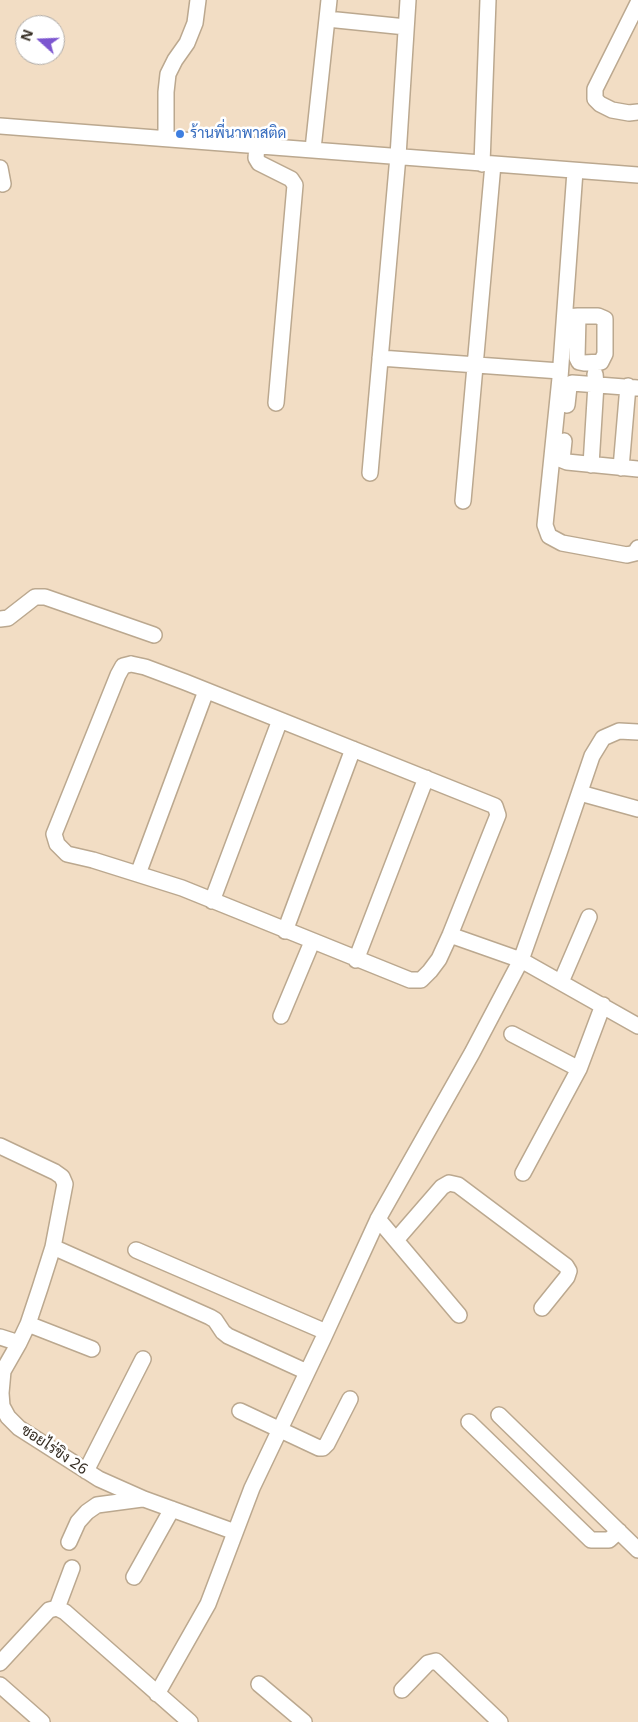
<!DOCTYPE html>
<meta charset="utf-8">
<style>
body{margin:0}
#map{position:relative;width:638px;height:1722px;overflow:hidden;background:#f2ddc4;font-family:"Noto Sans",sans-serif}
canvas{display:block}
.north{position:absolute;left:15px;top:15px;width:50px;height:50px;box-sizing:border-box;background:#fff;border:1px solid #afaba7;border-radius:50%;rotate:290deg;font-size:14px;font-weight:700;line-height:20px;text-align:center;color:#362e24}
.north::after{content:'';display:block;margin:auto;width:18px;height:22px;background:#7c56d0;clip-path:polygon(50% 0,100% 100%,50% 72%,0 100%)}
</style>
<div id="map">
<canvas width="638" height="1722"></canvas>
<div class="north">N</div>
</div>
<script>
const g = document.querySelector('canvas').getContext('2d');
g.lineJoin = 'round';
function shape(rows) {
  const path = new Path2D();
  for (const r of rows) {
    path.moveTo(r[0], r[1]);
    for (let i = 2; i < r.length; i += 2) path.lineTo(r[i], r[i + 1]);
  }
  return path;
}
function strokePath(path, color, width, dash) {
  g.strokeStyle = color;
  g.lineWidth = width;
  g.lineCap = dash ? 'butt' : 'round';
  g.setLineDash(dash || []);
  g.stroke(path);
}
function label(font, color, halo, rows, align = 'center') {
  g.font = font + ' "Noto Sans",Sarabun,sans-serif';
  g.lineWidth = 5;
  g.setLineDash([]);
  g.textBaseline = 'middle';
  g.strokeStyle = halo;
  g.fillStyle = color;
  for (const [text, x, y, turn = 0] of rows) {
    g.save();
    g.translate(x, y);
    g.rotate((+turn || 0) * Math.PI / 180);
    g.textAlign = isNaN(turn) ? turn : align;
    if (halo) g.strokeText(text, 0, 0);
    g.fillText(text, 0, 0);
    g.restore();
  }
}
const minor = shape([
 [638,3,595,89,595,99,600,104,612,110,629,113,638,112],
 [327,19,406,27],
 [0,126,638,175],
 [166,138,166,92,168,74,175,60,187,43,195,23,198,0],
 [257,145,256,158,259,163,291,179,295,185,276,403],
 [313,149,329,0],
 [482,164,488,0],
 [0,168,3,184],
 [575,171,560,378,545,525,549,536,562,543,627,555,635,553,638,548],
 [565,317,578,316,598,316,605,319,605,354,601,362,584,363,579,362,577,358,578,316],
 [380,358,560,371],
 [567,405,569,387,572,383,638,388],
 [564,441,562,460,567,462,638,469],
 [591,465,596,384,595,374],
 [621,468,628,386],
 [370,473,398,156,408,0],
 [463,501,493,164],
 [0,619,8,618,35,597,45,597,154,635],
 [131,664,145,667,185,682,495,806,498,815,450,935,439,959,430,971,421,980,410,980,182,888,93,860,67,854,57,844,54,834,118,675,123,666,131,664],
 [580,793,638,809],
 [138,874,206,691],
 [212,901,280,720],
 [285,931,353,749],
 [450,935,521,960,638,1026],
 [356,960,426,778],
 [561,982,589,917],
 [281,1016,312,942],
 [512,1034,579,1069],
 [0,1146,55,1172,62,1177,65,1184,53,1247,40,1288,28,1324,19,1343,3,1371,1,1393,2,1406,8,1417,19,1428,99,1479,144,1499,235,1532],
 [523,1173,579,1069,603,1005],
 [378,1219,459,1315],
 [396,1240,442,1187,449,1183,458,1185,566,1266,569,1271,567,1277,542,1308],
 [53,1247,210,1317,215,1320,223,1332,228,1336,307,1372],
 [136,1250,326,1332],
 [28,1324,92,1349],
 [0,1337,19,1343],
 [240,1411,319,1448,323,1448,327,1444,350,1399],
 [499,1415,638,1550],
 [469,1422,591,1540,609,1540,619,1531],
 [86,1471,143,1359],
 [69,1542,78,1522,87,1512,97,1505,142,1499],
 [134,1577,172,1509],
 [57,1608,65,1612,190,1722],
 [0,1663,49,1610,57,1608,72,1568],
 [259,1684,304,1722],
 [0,1685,42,1722],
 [402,1690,428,1663,436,1661,500,1722],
 [157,1694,208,1604,252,1488,323,1339,378,1219,472,1053,521,960,559,853,592,756,603,738,619,731,638,732]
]);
strokePath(minor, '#bba88f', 18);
strokePath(minor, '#fff', 15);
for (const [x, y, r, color] of [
 [180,134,5,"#3f7fe0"]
]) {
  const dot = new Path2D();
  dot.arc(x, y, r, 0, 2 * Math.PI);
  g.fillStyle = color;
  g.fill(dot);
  strokePath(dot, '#fff', 2);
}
label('15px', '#366cbe', '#fff', [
 ["ร้านพี่นาพาสติด",190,134]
], 'left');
label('15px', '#362e24', '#fff', [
 ["ซอยไร่ขิง 26",54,1450,34]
]);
</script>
